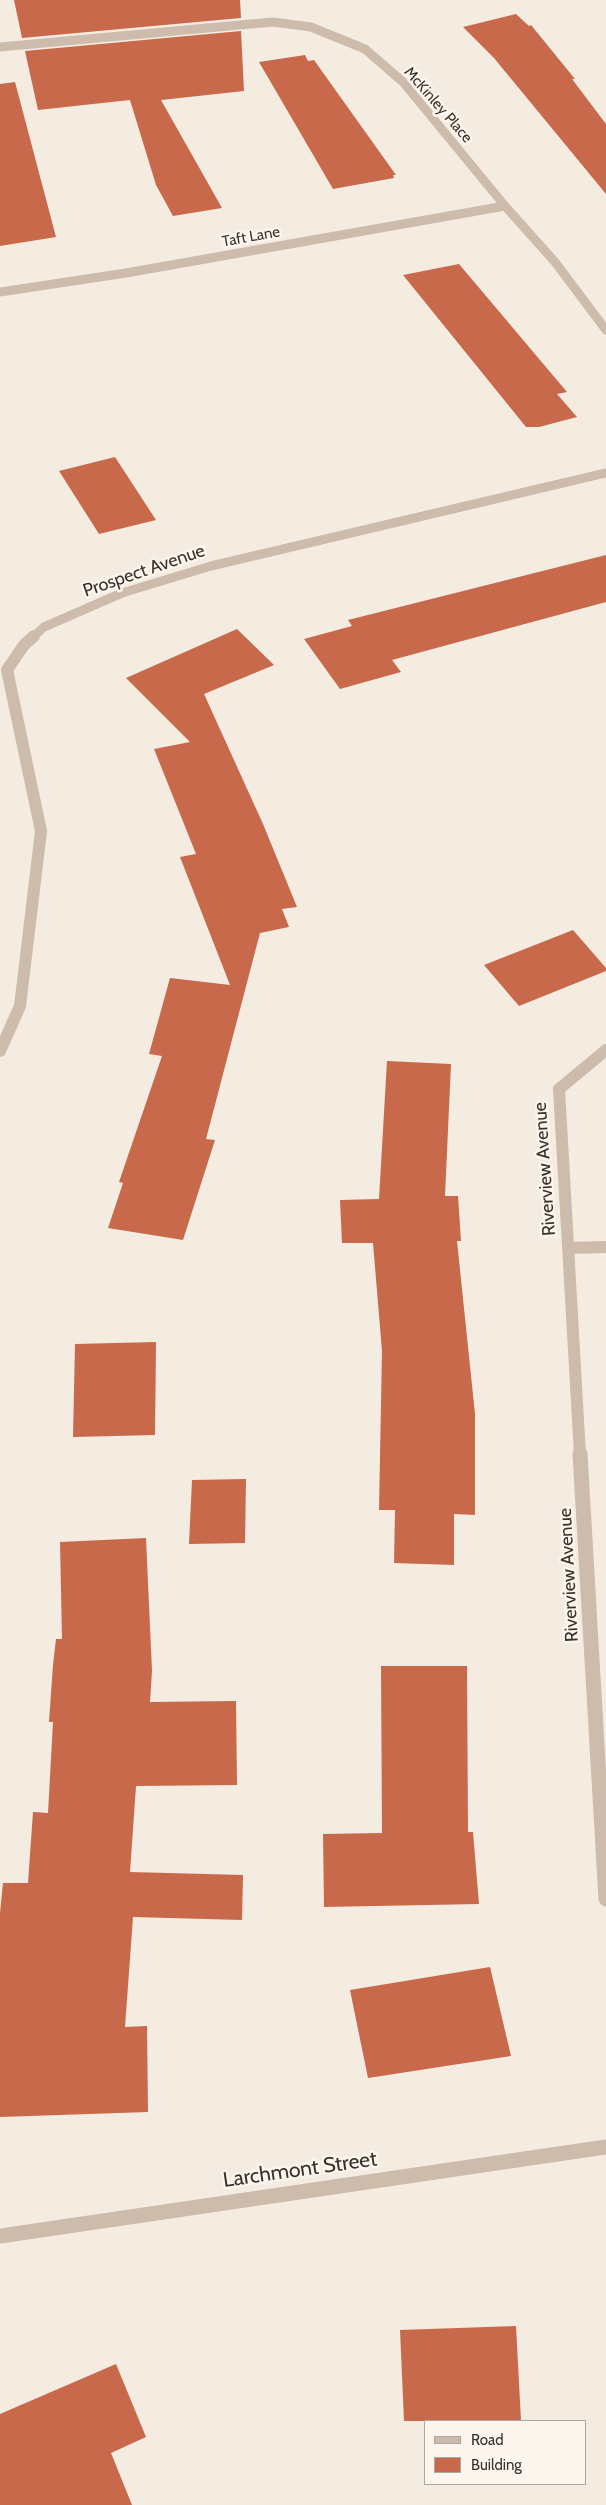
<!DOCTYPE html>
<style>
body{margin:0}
#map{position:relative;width:606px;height:2505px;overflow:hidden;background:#f4ebe1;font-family:Cabin,sans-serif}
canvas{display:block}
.legend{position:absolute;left:424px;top:2420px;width:162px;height:65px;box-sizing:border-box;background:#fbf5ee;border:1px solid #aea6a0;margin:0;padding:6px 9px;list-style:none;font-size:15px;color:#3b302b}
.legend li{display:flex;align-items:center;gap:10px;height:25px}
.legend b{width:25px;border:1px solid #aea6a0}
</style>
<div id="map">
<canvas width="606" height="2505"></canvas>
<ul class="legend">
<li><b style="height:6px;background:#cdbbac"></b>Road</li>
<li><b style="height:14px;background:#c8694b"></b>Building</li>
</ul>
</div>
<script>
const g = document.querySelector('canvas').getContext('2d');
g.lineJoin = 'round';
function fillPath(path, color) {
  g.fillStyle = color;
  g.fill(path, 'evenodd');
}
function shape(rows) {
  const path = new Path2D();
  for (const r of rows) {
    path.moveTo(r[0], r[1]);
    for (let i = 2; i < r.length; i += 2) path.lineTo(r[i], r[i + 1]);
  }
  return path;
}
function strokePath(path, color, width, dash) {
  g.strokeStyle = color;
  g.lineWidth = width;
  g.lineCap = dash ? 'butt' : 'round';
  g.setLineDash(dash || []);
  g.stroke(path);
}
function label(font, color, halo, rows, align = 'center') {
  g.font = font + ' Cabin,sans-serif';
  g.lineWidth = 5;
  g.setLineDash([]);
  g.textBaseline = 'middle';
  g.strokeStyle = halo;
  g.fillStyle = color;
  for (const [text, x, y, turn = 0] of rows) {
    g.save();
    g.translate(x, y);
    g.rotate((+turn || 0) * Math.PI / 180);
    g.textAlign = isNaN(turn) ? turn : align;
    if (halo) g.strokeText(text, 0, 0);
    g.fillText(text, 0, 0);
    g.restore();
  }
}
fillPath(shape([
 [14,0,240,0,241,18,22,38],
 [516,14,529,26,531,25,575,79,572,79,606,124,606,194,494,58,463,27],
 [241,31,244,91,161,100,222,208,173,216,156,185,130,100,38,110,25,51],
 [305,55,308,61,314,60,396,175,393,175,394,178,333,189,259,62],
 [15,82,56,237,0,246,0,84],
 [459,264,567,392,557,394,577,417,539,427,526,427,403,275],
 [115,457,156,520,99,534,59,471],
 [606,555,606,602,392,660,401,672,340,689,304,639,352,626,348,620],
 [237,629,274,665,204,694,263,824,297,907,282,909,289,927,260,933,206,1139,215,1140,183,1240,108,1228,123,1183,119,1182,162,1056,149,1054,170,978,230,985,180,857,196,854,154,749,190,742,126,678],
 [573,930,606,968,606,971,519,1006,484,965],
 [387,1061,451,1064,445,1196,458,1196,461,1241,457,1241,475,1414,475,1515,454,1514,454,1565,394,1563,395,1510,379,1510,382,1351,373,1243,342,1243,340,1200,379,1199],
 [156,1342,155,1435,73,1437,75,1344],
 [246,1479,245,1543,189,1544,192,1480],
 [146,1538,152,1671,150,1702,236,1701,237,1785,136,1786,130,1872,243,1875,242,1920,133,1917,125,2027,147,2026,148,2112,0,2117,0,1913,3,1883,28,1883,33,1812,48,1813,53,1722,49,1722,53,1665,56,1639,62,1639,60,1542],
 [381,1666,467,1666,468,1832,473,1832,479,1904,324,1907,323,1834,382,1833],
 [490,1967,511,2056,368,2078,350,1990],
 [516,2326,521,2421,404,2421,400,2330],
 [116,2364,146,2437,111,2453,132,2505,0,2505,0,2414]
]), '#c8694b');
strokePath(shape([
 [0,47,273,22,311,27,365,49,403,82,505,206,555,262,606,330],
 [0,292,126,273,505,206],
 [33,637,44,627,122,593,211,566,606,473]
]), '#cdbbac', 9);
strokePath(shape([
 [0,1051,20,1006,41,831,7,670,24,645,34,636],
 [569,1248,606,1247],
 [580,1455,559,1089,606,1050]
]), '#cdbbac', 12);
strokePath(shape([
 [580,1454,606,1899],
 [0,2236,606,2147]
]), '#cdbbac', 15);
label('15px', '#3b302b', '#fbf5ee', [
 ["McKinley Place",438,105,49],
 ["Taft Lane",251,237,-10]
]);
label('18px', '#3b302b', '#fbf5ee', [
 ["Prospect Avenue",144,571,-19],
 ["Riverview Avenue",545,1169,-94],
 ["Riverview Avenue",569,1575,-93]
]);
label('21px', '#3b302b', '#fbf5ee', [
 ["Larchmont Street",300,2170,-8]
]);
</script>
